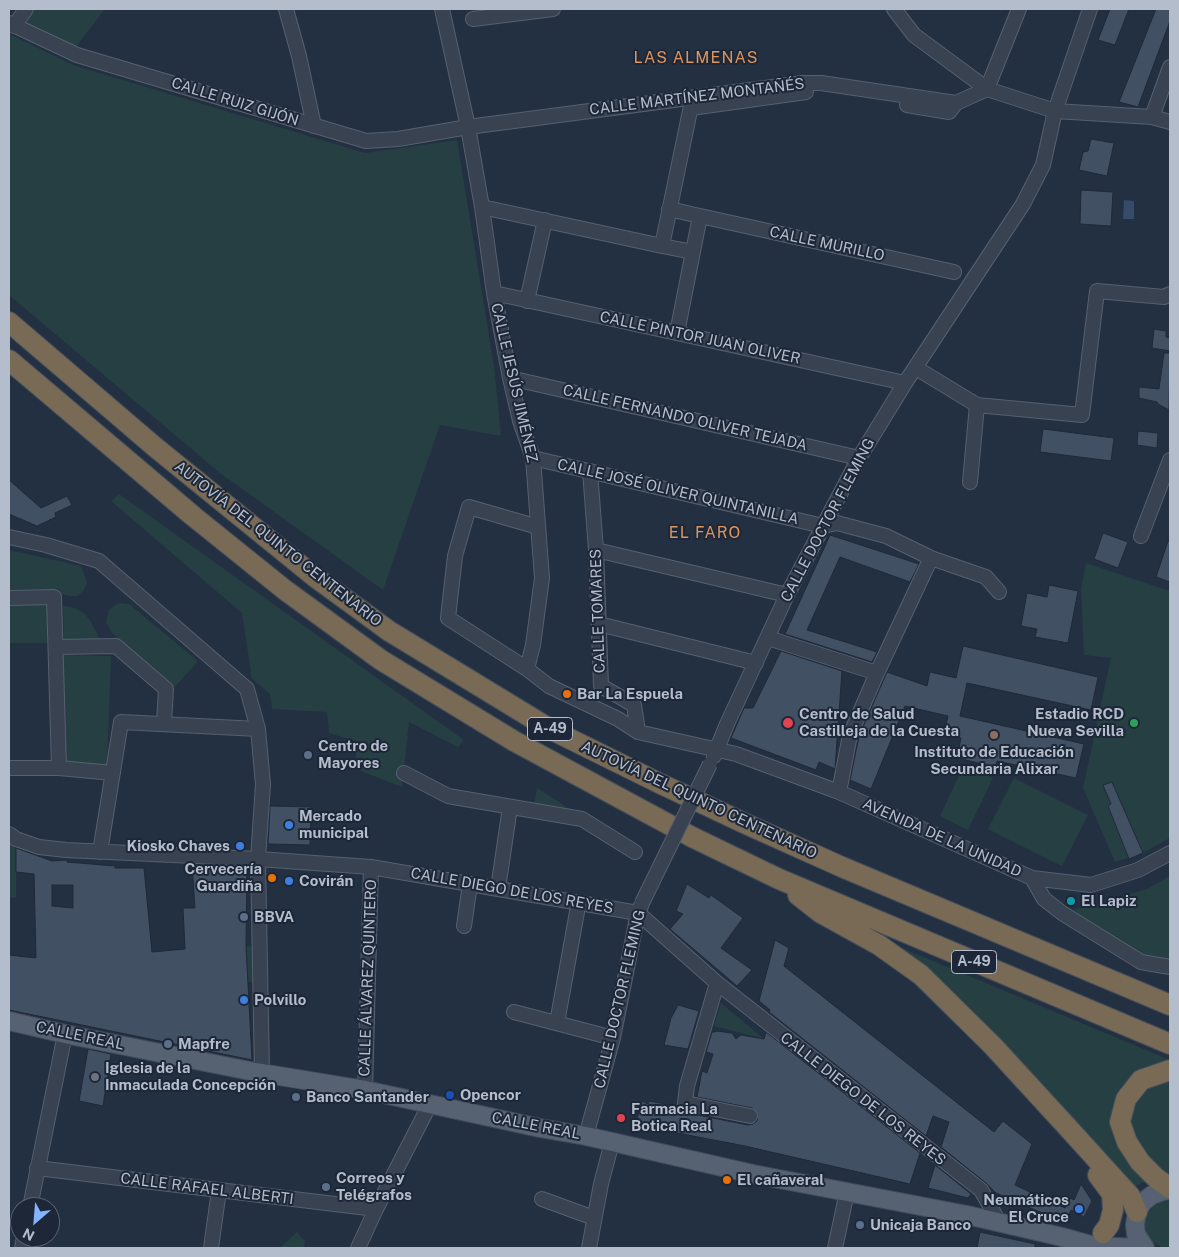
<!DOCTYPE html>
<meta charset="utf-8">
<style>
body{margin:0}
#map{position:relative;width:1179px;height:1257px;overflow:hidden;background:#233042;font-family:"Public Sans",sans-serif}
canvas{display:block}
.frame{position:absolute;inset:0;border:10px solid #b4bdcc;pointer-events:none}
.north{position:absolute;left:10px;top:1197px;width:50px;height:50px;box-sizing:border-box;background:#1d2737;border:1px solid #596373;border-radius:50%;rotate:207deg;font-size:14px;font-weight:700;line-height:20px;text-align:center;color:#b4bdcc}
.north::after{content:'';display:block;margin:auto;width:18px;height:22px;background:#86b3ff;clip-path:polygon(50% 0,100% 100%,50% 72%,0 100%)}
</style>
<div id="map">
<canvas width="1179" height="1257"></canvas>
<div class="frame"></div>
<div class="north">N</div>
</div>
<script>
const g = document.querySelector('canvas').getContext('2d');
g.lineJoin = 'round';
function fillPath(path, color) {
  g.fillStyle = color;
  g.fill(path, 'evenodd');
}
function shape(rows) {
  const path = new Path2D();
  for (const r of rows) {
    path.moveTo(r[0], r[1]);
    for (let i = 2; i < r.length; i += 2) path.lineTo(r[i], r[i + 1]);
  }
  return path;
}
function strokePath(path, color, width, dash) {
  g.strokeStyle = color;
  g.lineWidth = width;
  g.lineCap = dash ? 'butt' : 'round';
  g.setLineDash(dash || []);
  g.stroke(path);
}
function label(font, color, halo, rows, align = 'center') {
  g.font = font + ' "Public Sans",sans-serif';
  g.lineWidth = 4;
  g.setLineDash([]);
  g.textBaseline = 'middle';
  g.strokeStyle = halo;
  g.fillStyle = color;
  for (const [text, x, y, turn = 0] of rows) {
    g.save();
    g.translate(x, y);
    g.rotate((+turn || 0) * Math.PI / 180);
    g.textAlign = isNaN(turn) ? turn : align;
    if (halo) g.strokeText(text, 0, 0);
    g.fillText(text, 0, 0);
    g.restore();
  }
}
fillPath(shape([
 [35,9,105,9,75,48,23,25],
 [9,34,73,65,365,153,457,140,494,366,501,436,440,425,383,590,220,473,9,295],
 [119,494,464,740,458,747,409,722,402,787,356,769,356,741,329,733,327,712,272,709,270,694,252,679,242,613,111,501],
 [9,550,81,566,87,582,84,590,78,596,69,596,61,594,59,589,9,590],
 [1086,563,1170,591,1170,838,1143,853,1115,862,1083,788,1111,658,1084,655,1081,589],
 [118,603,129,604,198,661,175,687,112,633,106,622,109,610],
 [47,604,48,643,9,643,9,606],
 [63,606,75,608,85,614,91,622,100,639,64,642],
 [62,655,111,656,107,766,65,761],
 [964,765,993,778,968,830,940,816],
 [1014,778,1088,815,1062,866,988,829],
 [537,788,573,811,534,805],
 [9,842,16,848,16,898,9,897],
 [1170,876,1170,967,1141,962,1062,913,1147,889],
 [878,938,1170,1060,1170,1177,1144,1182,1132,1188],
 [246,946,264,947,265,983,248,982],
 [721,1003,764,1039,714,1026],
 [1170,1201,1170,1248,1163,1248,1151,1241,1147,1235,1145,1227,1145,1219,1149,1212,1154,1206,1161,1202],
 [297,1232,305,1241,304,1248,280,1248]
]), '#253f43');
fillPath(shape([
 [1124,200,1134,201,1134,219,1123,219]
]), '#364b6a');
const building = shape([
 [1110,9,1129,9,1115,45,1098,40,1110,9],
 [1156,9,1170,9,1170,21,1138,107,1119,102,1156,9],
 [1091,139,1114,143,1107,176,1079,170,1083,152,1088,151,1091,139],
 [1081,190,1113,192,1111,226,1080,224,1081,190],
 [1154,329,1166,331,1166,337,1170,338,1170,351,1152,348,1154,329],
 [1164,353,1170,353,1169,410,1158,404,1157,402,1139,398,1139,387,1159,389,1164,353],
 [1043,429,1114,438,1111,461,1040,452,1043,429],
 [1138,431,1158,433,1157,448,1137,445,1138,431],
 [9,480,41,508,67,496,72,505,55,513,56,517,37,526,9,514,9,480],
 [1103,533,1128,542,1118,568,1094,559,1103,533],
 [830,535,919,564,910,582,840,557,807,630,877,652,872,662,785,634,830,535],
 [1168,541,1170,541,1170,582,1156,577,1168,541],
 [1049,585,1078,591,1068,643,1035,637,1037,629,1021,626,1027,593,1047,597,1049,585],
 [963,646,1098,677,1091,710,967,683,960,716,1084,744,1076,778,997,761,996,767,957,758,961,738,944,734,948,716,905,706,871,789,850,780,859,736,887,672,927,686,930,672,956,678,963,646],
 [781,651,842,671,835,769,819,762,816,770,731,738,744,708,753,708,781,651],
 [1112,782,1143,853,1129,859,1108,806,1111,804,1103,785,1112,782],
 [270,806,311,807,310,845,268,844,270,806],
 [16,848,52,861,67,860,67,862,115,866,115,868,144,868,152,952,185,949,183,908,195,908,192,866,247,871,246,946,252,1060,9,1010,9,955,36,958,34,874,16,872,16,848],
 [52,885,73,885,73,908,52,906,52,885],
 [687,884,709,898,711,895,743,918,721,948,752,970,737,986,670,929,683,914,676,911,687,884],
 [775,940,789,948,784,966,994,1132,1003,1121,1032,1144,1015,1185,1065,1208,1070,1198,1074,1200,1081,1184,1092,1201,1084,1217,1071,1210,1065,1223,996,1193,986,1183,941,1147,949,1122,933,1116,926,1136,769,1012,770,1010,759,1001,775,940],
 [678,1005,699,1011,688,1049,664,1045,671,1018,678,1005],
 [716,1031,732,1033,736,1039,741,1035,764,1039,766,1032,920,1153,910,1184,745,1146,651,1128,636,1122,642,1101,648,1104,649,1101,677,1106,683,1112,748,1125,753,1124,757,1121,758,1114,752,1108,697,1097,702,1071,707,1073,713,1054,706,1052,712,1032,715,1032,716,1031],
 [88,1049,111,1054,103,1106,79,1101,88,1049],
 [935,1165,971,1194,968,1198,928,1188,935,1165],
 [980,1232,1035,1244,1035,1248,977,1248,980,1232]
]);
fillPath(building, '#425064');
strokePath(building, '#1f2939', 1);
const minor = shape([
 [286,9,299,56,314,126],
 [442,9,468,127,482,207,494,293,510,378,520,421,533,458,542,578,533,645,527,669],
 [1090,9,1055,111,1152,117,1170,122],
 [473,19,553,9],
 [9,23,77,55,366,141,398,139,468,127,803,83,821,83,956,103],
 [14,26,26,9],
 [692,101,662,246,693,252],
 [907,105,949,112,956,103,987,89,1019,9],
 [691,108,806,92],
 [1152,117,1170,67],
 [482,207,662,246],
 [669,209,700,216,677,333],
 [700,216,954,272],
 [494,293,905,383],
 [527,301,545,220],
 [916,368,977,405,1082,415,1097,291,1164,297,1170,294],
 [510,378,859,458],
 [533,458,823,526,837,523,886,536,931,558,986,577,999,592],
 [590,471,596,550,601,686,634,705,638,732],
 [970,482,977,405],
 [538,527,469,507,455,556,448,618,527,669,549,686,618,719,638,732,736,754,839,792,1032,878,1091,885,1138,870,1170,853],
 [1141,536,1170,460],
 [9,537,46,545,99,561,247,689,258,729,263,784,258,859,262,1073],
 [596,550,787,595],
 [9,598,54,597,59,768],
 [599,624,756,663],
 [768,638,877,673],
 [56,647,116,646,166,689,164,723],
 [714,756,727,724,787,595,859,458,905,383,1023,204,1043,165,1055,111,987,89,914,35,894,9],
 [9,768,59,768,113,773],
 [404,773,448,796,582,819,635,852],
 [839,792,850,735,877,673,931,558],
 [9,834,16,839,39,847,66,850,258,859,371,867,638,913,717,983,981,1190,999,1222],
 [100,852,121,722,258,729],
 [1032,878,1044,899,1062,913,1141,962,1170,967],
 [498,889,510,807],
 [464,926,470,884],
 [717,983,687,1086,685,1103,750,1116],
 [514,1012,613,1038],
 [557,1023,577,912],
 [365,1090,371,867],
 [586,1136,613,1038,638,913,641,906],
 [37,1168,376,1209],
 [542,1199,594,1218],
 [30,1207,65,1034],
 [22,1248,24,1237],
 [211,1248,219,1190],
 [358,1248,376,1209,430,1104],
 [589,1248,601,1184,612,1142],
 [835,1248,847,1192]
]);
const major = shape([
 [9,1021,65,1034,255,1072,365,1090,540,1128,586,1136,753,1174,967,1215,1062,1237,1094,1246,1138,1248],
 [1145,1248,1136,1234,1135,1225,1137,1212,1143,1202,1152,1195,1163,1191,1170,1190]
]);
const highway = shape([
 [9,322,155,447,315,577,389,631,550,729,659,783,746,824,842,867,1170,1005],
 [9,360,193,516,285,590,381,660,514,741,692,837,779,879,1170,1044],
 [798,895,821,913,879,945,921,975,993,1046,1071,1131,1130,1196,1137,1212],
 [1170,1070,1141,1080,1126,1099,1120,1122,1127,1142,1140,1162,1156,1178,1170,1188],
 [1098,1175,1112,1194,1113,1210,1109,1225,1103,1233]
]);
strokePath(minor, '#56606f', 16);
strokePath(major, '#414b5b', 20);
strokePath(highway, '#434d5c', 22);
strokePath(minor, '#384251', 14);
strokePath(major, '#566171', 18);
strokePath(highway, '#786a54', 20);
const minorBridge = shape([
 [642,903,710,764]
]);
strokePath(minorBridge, '#56606f', 16, []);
strokePath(minorBridge, '#384251', 14);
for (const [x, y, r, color] of [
 [567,694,5,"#e8710a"],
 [788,723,6,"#e0444e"],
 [1134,723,5,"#2e9e5b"],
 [994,735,5,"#8d6e63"],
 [308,755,5,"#5c6f8a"],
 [289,825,5,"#3f7fe0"],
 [240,846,5,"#3f7fe0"],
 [272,878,5,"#e8710a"],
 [289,881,5,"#3f7fe0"],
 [1071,901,5,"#0f9aa8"],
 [244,917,5,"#5c6f8a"],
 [244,1000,5,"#3f7fe0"],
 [168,1044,5,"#5c6f8a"],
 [95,1077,5,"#6b7280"],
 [450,1095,5,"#1a4fb4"],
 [296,1097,5,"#5c6f8a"],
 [621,1118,5,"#e0444e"],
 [727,1180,5,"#e8710a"],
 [326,1187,5,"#5c6f8a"],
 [1079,1209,5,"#3f7fe0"],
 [860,1225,5,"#5c6f8a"]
]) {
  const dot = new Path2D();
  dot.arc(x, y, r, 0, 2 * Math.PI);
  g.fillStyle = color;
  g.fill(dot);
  strokePath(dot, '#1d2737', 2);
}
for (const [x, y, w] of [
 [550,729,45],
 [974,962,45]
]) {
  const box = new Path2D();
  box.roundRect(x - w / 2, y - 11.5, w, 23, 4);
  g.fillStyle = '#1d2737';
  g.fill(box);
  strokePath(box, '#b4bdcc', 1);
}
label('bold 14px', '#b4bdcc', null, [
 ["A-49",550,729],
 ["A-49",974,962]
]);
label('15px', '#b4bdcc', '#1d2737', [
 ["CALLE MARTÍNEZ MONTAÑÉS",697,97,-7],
 ["CALLE RUIZ GIJÓN",235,102,17],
 ["CALLE MURILLO",827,244,12],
 ["CALLE PINTOR JUAN OLIVER",700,338,12],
 ["CALLE JESÚS JIMÉNEZ",514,383,77],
 ["CALLE FERNANDO OLIVER TEJADA",685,418,13],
 ["CALLE JOSÉ OLIVER QUINTANILLA",678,492,13],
 ["CALLE DOCTOR FLEMING",828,520,-62],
 ["AUTOVÍA DEL QUINTO CENTENARIO",278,544,38],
 ["CALLE TOMARES",598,611,-92],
 ["AUTOVÍA DEL QUINTO CENTENARIO",699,800,25],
 ["AVENIDA DE LA UNIDAD",942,838,24],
 ["CALLE DIEGO DE LOS REYES",512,891,10],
 ["CALLE ÁLVAREZ QUINTERO",368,978,-88],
 ["CALLE DOCTOR FLEMING",620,999,-77],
 ["CALLE REAL",80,1036,12],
 ["CALLE DIEGO DE LOS REYES",863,1099,38],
 ["CALLE REAL",536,1126,11],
 ["CALLE RAFAEL ALBERTI",207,1189,7]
]);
label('bold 15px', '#b4bdcc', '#1d2737', [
 ["Bar La Espuela",577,694],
 ["Centro de Salud",799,714],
 ["Castilleja de la Cuesta",799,731],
 ["Estadio RCD",1124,714,"right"],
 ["Nueva Sevilla",1124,731,"right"],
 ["Centro de",318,746],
 ["Mayores",318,763],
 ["Instituto de Educación",994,752,"center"],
 ["Secundaria Alixar",994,769,"center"],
 ["Mercado",299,816],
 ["municipal",299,833],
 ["Kiosko Chaves",230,846,"right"],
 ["Cervecería",262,869,"right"],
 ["Guardiña",262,886,"right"],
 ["Covirán",299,881],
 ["El Lapiz",1081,901],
 ["BBVA",254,917],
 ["Polvillo",254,1000],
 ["Mapfre",178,1044],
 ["Iglesia de la",105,1068],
 ["Inmaculada Concepción",105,1085],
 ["Opencor",460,1095],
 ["Banco Santander",306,1097],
 ["Farmacia La",631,1109],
 ["Botica Real",631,1126],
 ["Correos y",336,1178],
 ["Telégrafos",336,1195],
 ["El cañaveral",737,1180],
 ["Neumáticos",1069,1200,"right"],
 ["El Cruce",1069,1217,"right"],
 ["Unicaja Banco",870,1225]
], 'left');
g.letterSpacing = '1px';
label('16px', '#de965e', '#1d2737', [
 ["LAS ALMENAS",696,58],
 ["EL FARO",705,533]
]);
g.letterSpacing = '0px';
</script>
